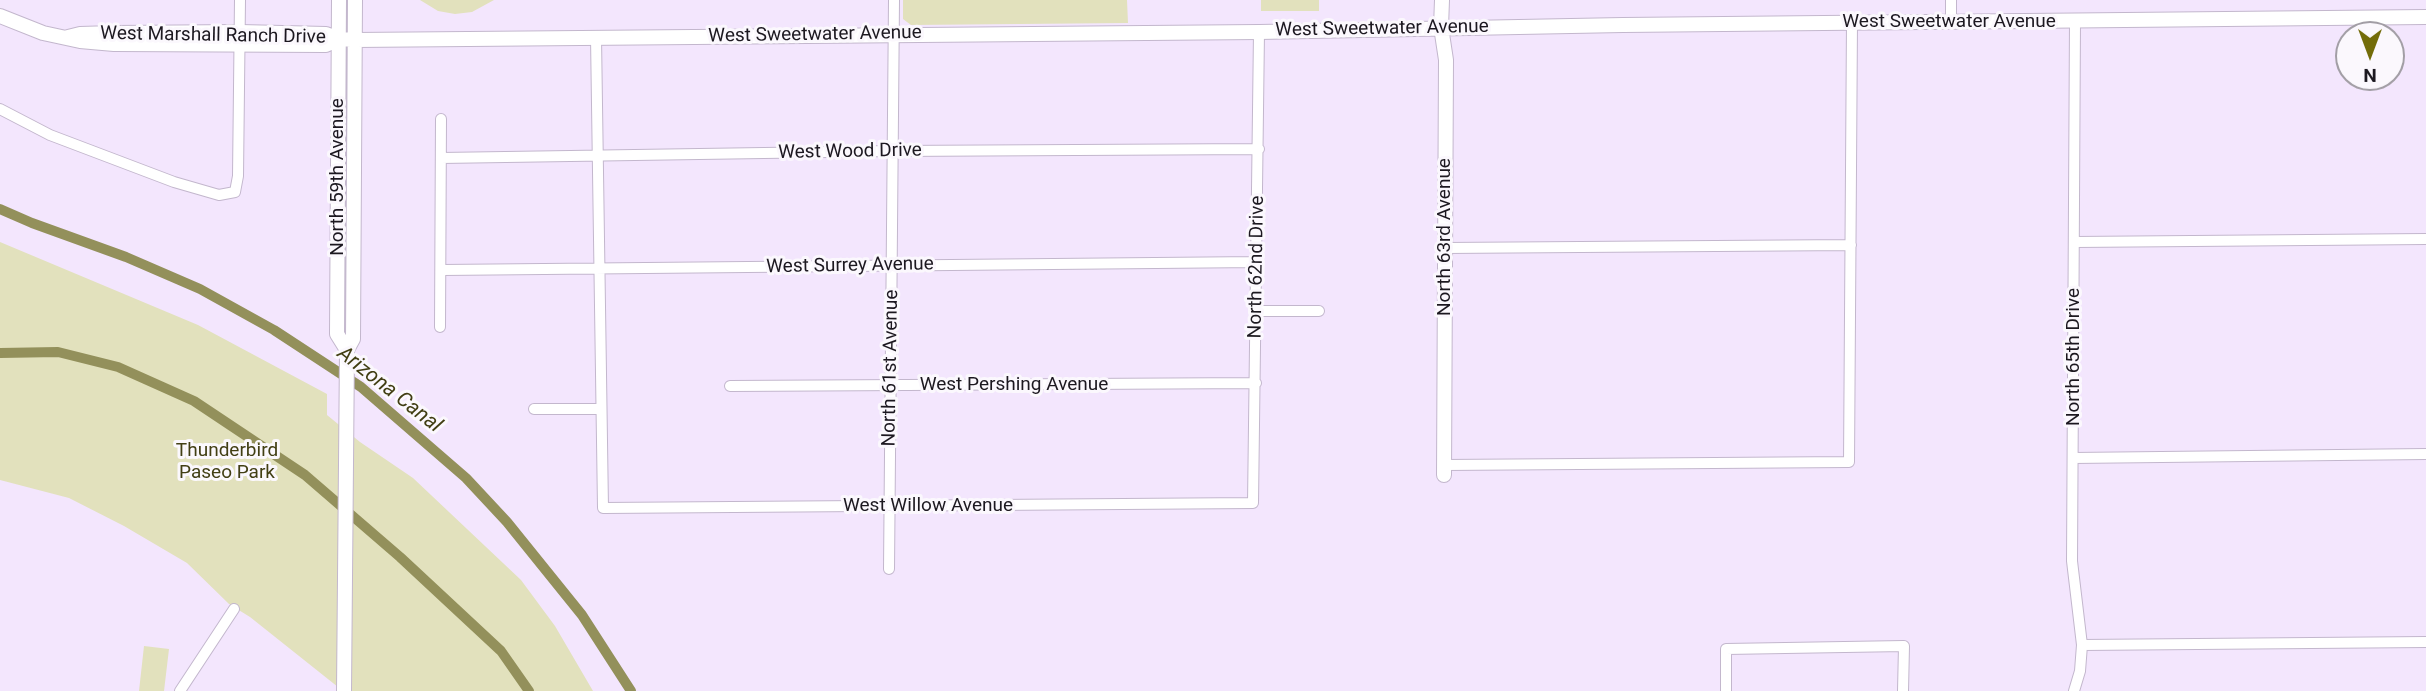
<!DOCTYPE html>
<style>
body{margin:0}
#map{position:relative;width:2426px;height:691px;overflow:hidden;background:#f3e6fd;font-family:Roboto,sans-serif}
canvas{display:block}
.north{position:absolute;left:2335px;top:21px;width:70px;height:70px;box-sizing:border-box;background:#fbf8fd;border:2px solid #a29ea5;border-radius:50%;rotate:180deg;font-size:19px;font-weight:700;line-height:28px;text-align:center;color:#1c1820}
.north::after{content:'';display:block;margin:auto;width:24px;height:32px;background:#736c09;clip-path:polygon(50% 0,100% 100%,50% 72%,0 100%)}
</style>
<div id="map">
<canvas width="2426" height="691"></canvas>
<div class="north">N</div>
</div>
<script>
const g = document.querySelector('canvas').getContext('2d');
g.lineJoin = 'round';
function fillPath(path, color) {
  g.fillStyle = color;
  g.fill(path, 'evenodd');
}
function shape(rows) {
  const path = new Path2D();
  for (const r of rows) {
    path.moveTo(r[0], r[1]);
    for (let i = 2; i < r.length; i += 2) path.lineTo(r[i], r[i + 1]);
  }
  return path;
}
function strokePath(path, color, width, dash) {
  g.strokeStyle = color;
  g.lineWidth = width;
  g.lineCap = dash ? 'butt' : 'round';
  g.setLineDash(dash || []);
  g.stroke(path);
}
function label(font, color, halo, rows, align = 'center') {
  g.font = font + ' Roboto,sans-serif';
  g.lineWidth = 6;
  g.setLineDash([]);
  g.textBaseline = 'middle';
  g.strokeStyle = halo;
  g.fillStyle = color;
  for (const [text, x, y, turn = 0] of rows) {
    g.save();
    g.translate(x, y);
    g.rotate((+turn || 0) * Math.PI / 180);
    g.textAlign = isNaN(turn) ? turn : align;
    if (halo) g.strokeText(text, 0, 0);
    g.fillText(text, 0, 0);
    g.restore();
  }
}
fillPath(shape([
 [420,0,494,0,472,12,455,14,438,11],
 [903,0,1127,0,1128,23,911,25,903,19],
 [1261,0,1319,0,1319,11,1261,11],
 [0,242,198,325,327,394,327,415,360,442,413,478,521,580,555,626,593,691,343,691,250,617,229,604,187,563,124,526,69,498,0,480],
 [144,646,169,649,164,691,139,691]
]), '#e2e1bd');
strokePath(shape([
 [0,209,32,223,126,257,200,289,274,330,361,387,466,478,507,522,582,615,631,691],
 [0,353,58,352,118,367,194,401,305,475,400,557,501,651,529,691]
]), '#93905b', 10);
const street = shape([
 [1951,0,1951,21],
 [596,37,603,508,1253,503,1259,32],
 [0,109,50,135,174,182,219,195,235,192,238,176,240,0],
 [441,158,893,151,1259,149],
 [2075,242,2426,239],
 [1445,248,1851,245],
 [442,270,1257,262],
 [1256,311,1319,311],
 [440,327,441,119],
 [730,386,1256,383],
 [534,409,601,409],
 [2073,458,2426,454],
 [1444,465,1849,462,1852,22],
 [889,569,894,0],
 [2082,645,2426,642],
 [180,691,234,609],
 [1726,691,1726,649,1904,646,1903,691],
 [2074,691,2080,671,2082,645,2072,561,2075,21]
]);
const secondary = shape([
 [339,0,337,334,347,350],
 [1442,0,1441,27,1446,60,1444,475],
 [0,16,43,33,80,41,114,44,326,45,339,39],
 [68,37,80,34,113,33,240,32,326,34,339,39,355,40,1259,32,1623,25,2426,17],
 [344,691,347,350,353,339,355,0]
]);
strokePath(street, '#c3b7cd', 12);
strokePath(secondary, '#c3b7cd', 16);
strokePath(street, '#fff', 10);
strokePath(secondary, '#fff', 14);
label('19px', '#1c1820', '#fbf8fd', [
 ["West Sweetwater Avenue",1949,22],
 ["West Sweetwater Avenue",1382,29,-1],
 ["West Sweetwater Avenue",815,35,-1],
 ["West Marshall Ranch Drive",213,36,1],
 ["West Wood Drive",850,152,-1],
 ["North 59th Avenue",338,177,-90],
 ["North 63rd Avenue",1445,237,-90],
 ["West Surrey Avenue",850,266,-1],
 ["North 62nd Drive",1257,267,-89],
 ["North 65th Drive",2074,357,-90],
 ["North 61st Avenue",891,368,-89],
 ["West Pershing Avenue",1014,385],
 ["West Willow Avenue",928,506]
]);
label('19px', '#423f14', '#fbf8fd', [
 ["Thunderbird",227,451],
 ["Paseo Park",227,473]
]);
label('italic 21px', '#413e13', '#fbf8fd', [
 ["Arizona Canal",389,390,38]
]);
</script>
